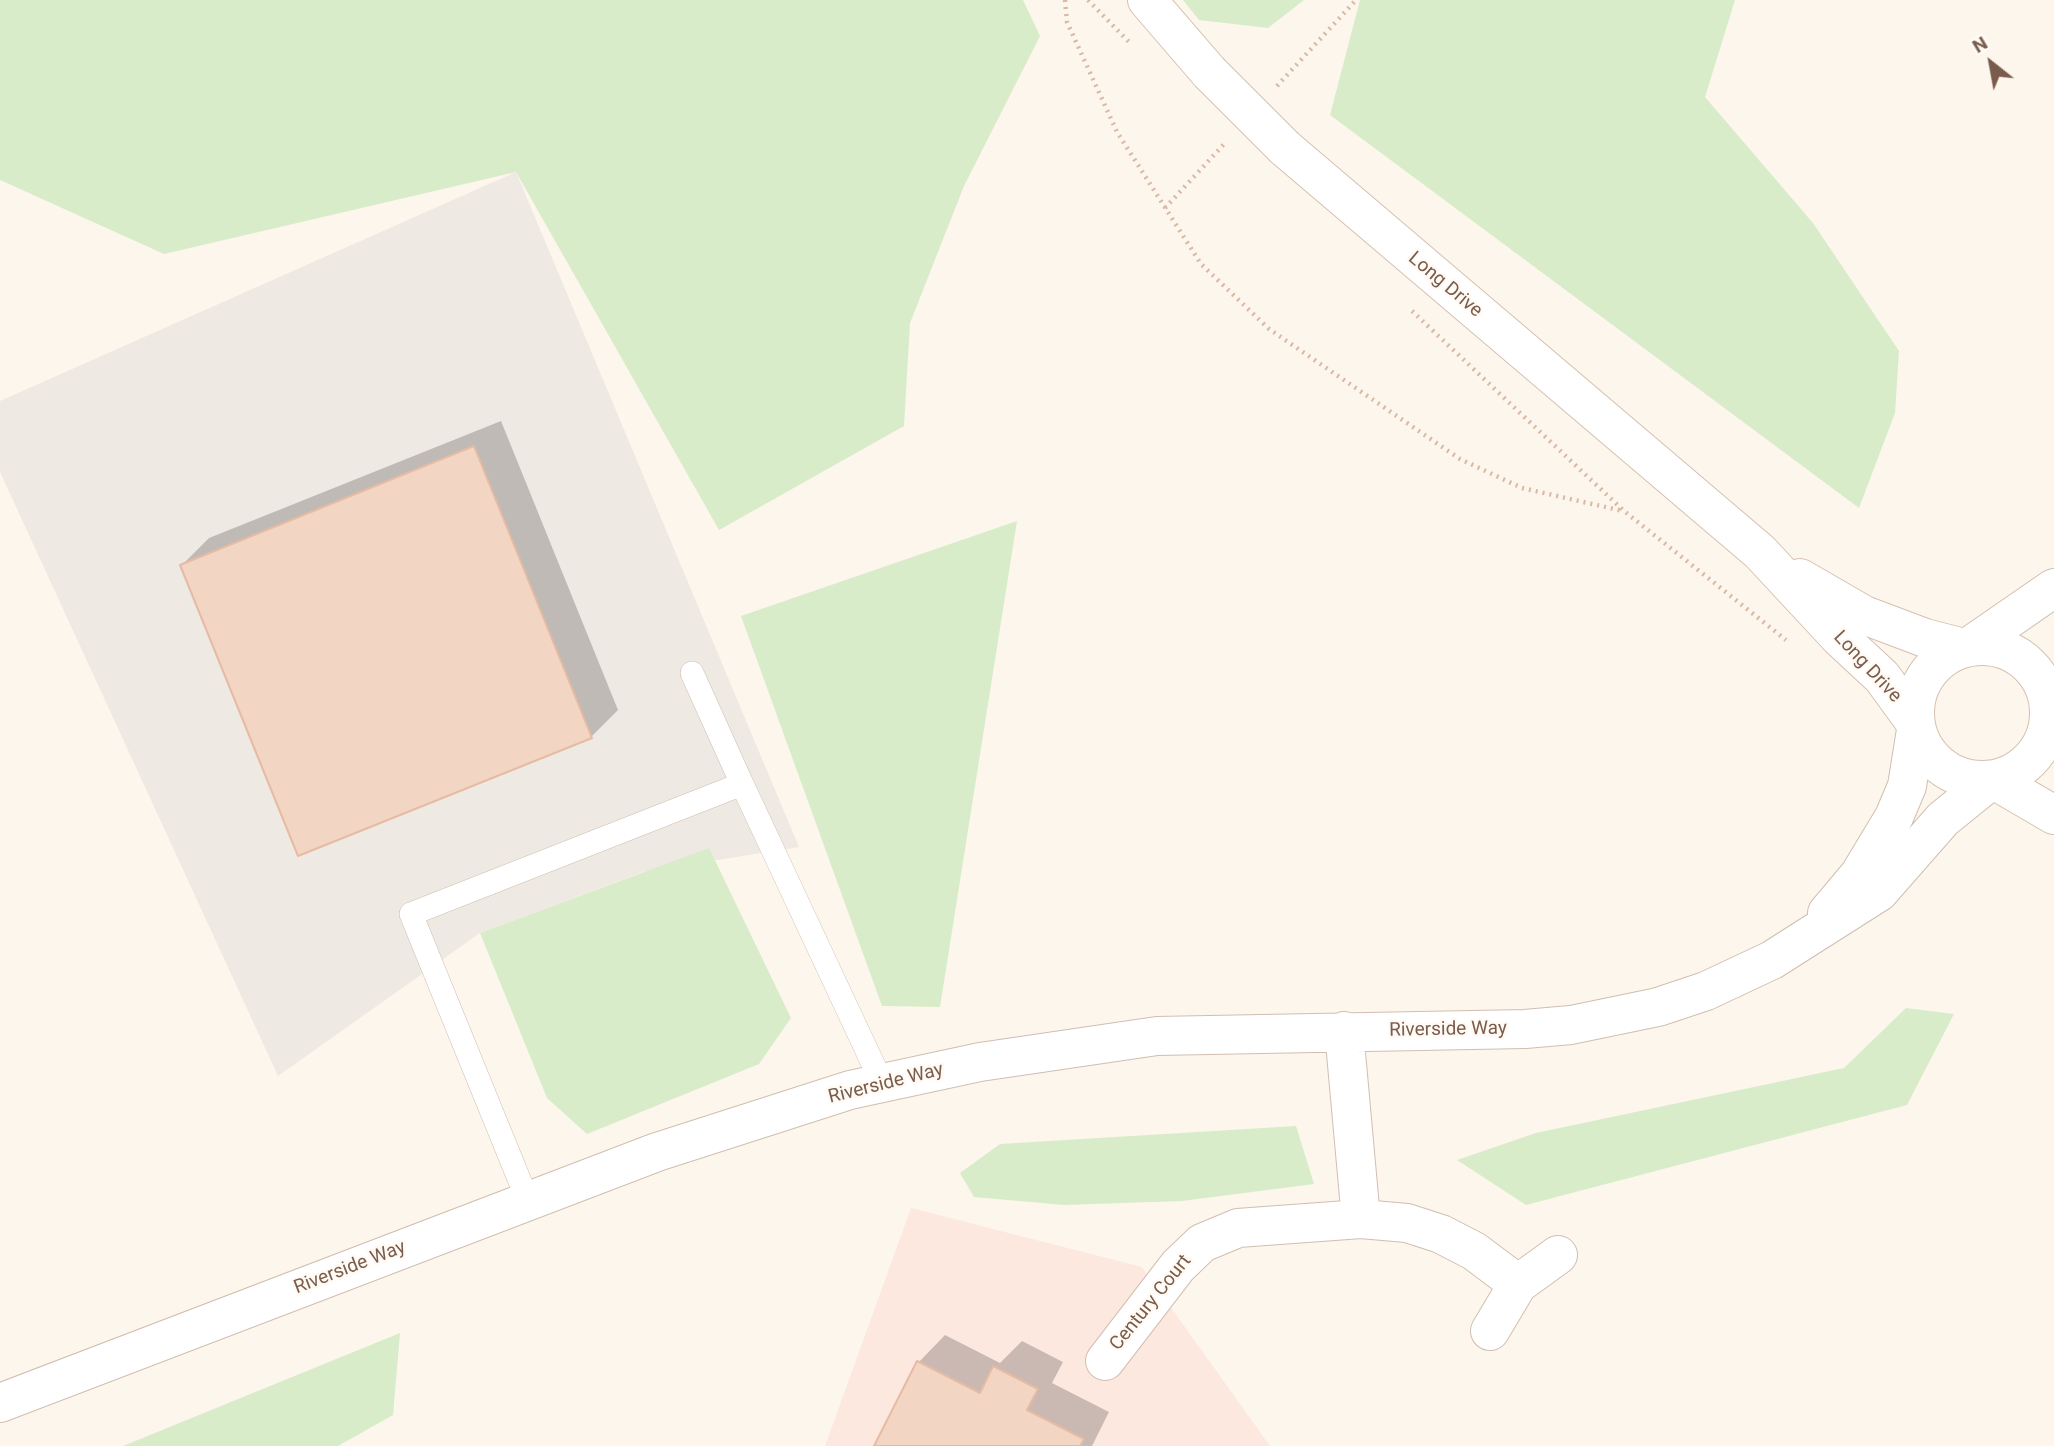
<!DOCTYPE html>
<style>
body{margin:0}
#map{position:relative;width:2054px;height:1446px;overflow:hidden;background:#fdf6ec;font-family:Roboto,sans-serif}
canvas{display:block}
.north{position:absolute;left:1956px;top:28px;width:70px;height:70px;-webkit-text-stroke:5px #fffaf3;paint-order:stroke;rotate:329deg;font-size:19px;font-weight:700;line-height:28px;text-align:center;color:#7a5c4d}
.north::after{content:'';display:block;margin:auto;width:24px;height:32px;background:#7a5c4d;clip-path:polygon(50% 0,100% 100%,50% 72%,0 100%)}
</style>
<div id="map">
<canvas width="2054" height="1446"></canvas>
<div class="north">N</div>
</div>
<script>
const g = document.querySelector('canvas').getContext('2d');
g.lineJoin = 'round';
function fillPath(path, color) {
  g.fillStyle = color;
  g.fill(path, 'evenodd');
}
function shape(rows) {
  const path = new Path2D();
  for (const r of rows) {
    if (r.length === 3) {
      path.moveTo(r[0] + r[2], r[1]);
      path.arc(r[0], r[1], r[2], 0, 2 * Math.PI);
      continue;
    }
    path.moveTo(r[0], r[1]);
    for (let i = 2; i < r.length; i += 2) path.lineTo(r[i], r[i + 1]);
  }
  return path;
}
function strokePath(path, color, width, dash) {
  g.strokeStyle = color;
  g.lineWidth = width;
  g.lineCap = dash ? 'butt' : 'round';
  g.setLineDash(dash || []);
  g.stroke(path);
}
function label(font, color, halo, rows, align = 'center') {
  g.font = font + ' Roboto,sans-serif';
  g.lineWidth = 5;
  g.setLineDash([]);
  g.textBaseline = 'middle';
  g.strokeStyle = halo;
  g.fillStyle = color;
  for (const [text, x, y, turn = 0] of rows) {
    g.save();
    g.translate(x, y);
    g.rotate((+turn || 0) * Math.PI / 180);
    g.textAlign = isNaN(turn) ? turn : align;
    if (halo) g.strokeText(text, 0, 0);
    g.fillText(text, 0, 0);
    g.restore();
  }
}
fillPath(shape([
 [911,1208,1142,1267,1270,1446,825,1446]
]), '#fde8e0');
fillPath(shape([
 [516,172,799,847,643,872,480,933,278,1076,0,472,0,401]
]), '#efe9e4');
fillPath(shape([
 [0,0,1023,0,1040,36,964,186,910,323,904,426,719,530,516,172,164,254,0,180],
 [1183,0,1304,0,1268,28,1199,20],
 [1360,0,1735,0,1705,97,1813,223,1899,351,1895,413,1859,508,1330,115],
 [1017,521,940,1007,882,1006,741,616],
 [709,848,791,1018,759,1064,587,1134,547,1098,480,933],
 [1906,1008,1954,1014,1907,1105,1526,1205,1457,1160,1536,1133,1844,1068],
 [1296,1126,1314,1184,1182,1201,1064,1205,974,1197,960,1173,1000,1144],
 [400,1333,393,1415,338,1446,123,1446]
]), '#d8ecc9');
fillPath(shape([
 [501,421,618,710,591,737,182,565,209,538],
 [945,1335,1000,1363,1022,1341,1063,1362,1052,1383,1109,1412,1092,1446,877,1446,919,1362]
]), '#0003');
const building = shape([
 [474,446,592,738,298,856,180,565,474,446],
 [917,1361,980,1393,993,1366,1038,1389,1027,1410,1084,1439,1080,1446,874,1446,917,1361]
]);
fillPath(building, '#f3d5c3');
strokePath(building, '#e6bba3', 2);
const service = shape([
 [692,673,742,784],
 [528,1201,411,914,742,784,882,1083]
]);
const minor = shape([
 [1970,646,2054,588],
 [2050,712,2054,694],
 [1827,913,1859,875,1894,817,1907,786,1916,730],
 [1344,1031,1361,1219],
 [1490,1331,1518,1284,1558,1255],
 [1105,1361,1178,1266,1202,1243,1238,1228,1361,1219,1407,1223,1441,1234,1474,1251,1518,1284],
 [0,1403,657,1152,850,1090,980,1062,1157,1036,1525,1029,1571,1025,1658,1007,1706,991,1772,960,1879,892,1943,819,1990,781]
]);
const secondary = shape([
 [1147,0,1209,72],
 [1285,148,1760,552,1839,637,1882,677,1914,721],
 [1800,578,1864,615,1925,638,1964,648],
 [1982,713,67],
 [1994,780,2054,815]
]);
strokePath(service, '#d1beb0', 24);
strokePath(minor, '#d1beb0', 40);
strokePath(secondary, '#d6c0b0', 40);
strokePath(shape([
 [1065,0,1067,22,1117,132,1201,264,1269,329,1460,459,1522,488,1623,511],
 [1088,0,1129,42],
 [1277,86,1356,0],
 [1165,208,1226,142],
 [1412,311,1624,511,1786,640]
]), '#d9b8a5', 4.5, [2, 5]);
strokePath(service, '#fff', 23);
strokePath(minor, '#fff', 38);
strokePath(secondary, '#fff', 38);
const secondaryBridge = shape([
 [1209,72,1285,148]
]);
strokePath(secondaryBridge, '#d6c0b0', 40, []);
strokePath(secondaryBridge, '#fff', 38);
label('19px', '#7a5c4d', '#fffaf3', [
 ["Long Drive",1445,285,40],
 ["Long Drive",1867,667,47],
 ["Riverside Way",1448,1030,-1],
 ["Riverside Way",886,1084,-14],
 ["Riverside Way",350,1268,-21],
 ["Century Court",1151,1303,-51]
]);
</script>
